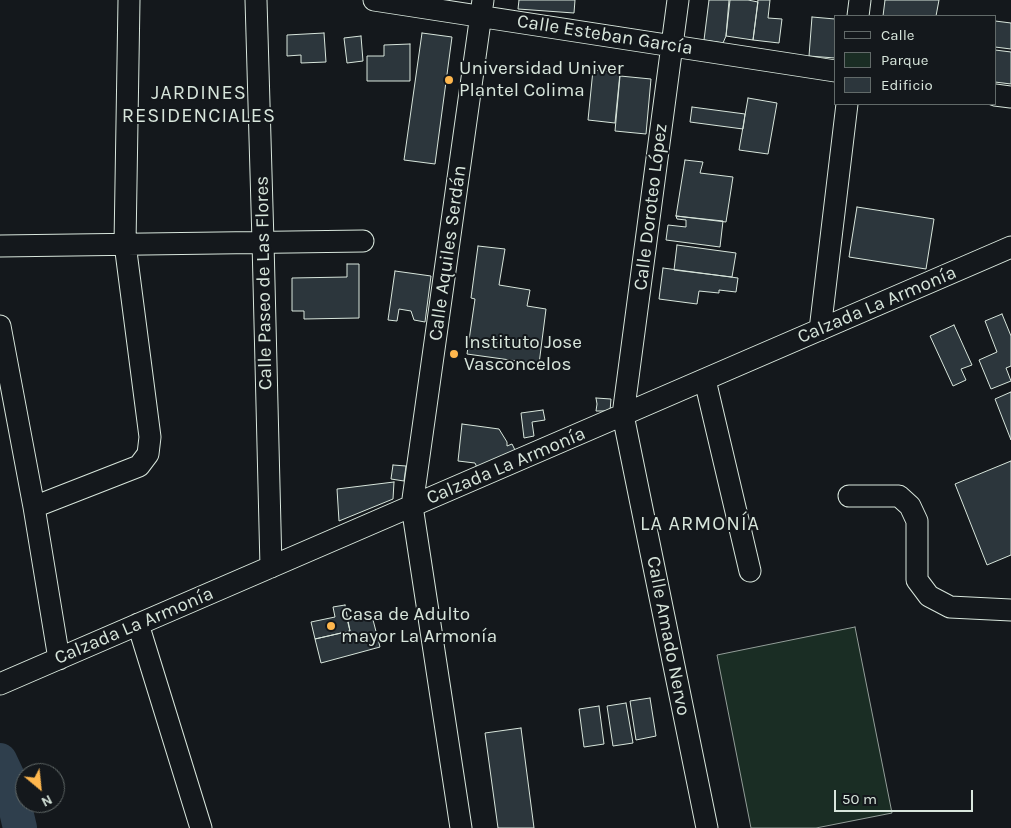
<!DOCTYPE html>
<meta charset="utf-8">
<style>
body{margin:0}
#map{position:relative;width:1011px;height:828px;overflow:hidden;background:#14181c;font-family:Karla,sans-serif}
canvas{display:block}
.legend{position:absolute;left:834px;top:15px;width:162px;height:90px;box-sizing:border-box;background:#14181c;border:1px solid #626a69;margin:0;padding:6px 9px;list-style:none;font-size:15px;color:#d8e6dc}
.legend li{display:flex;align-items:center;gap:10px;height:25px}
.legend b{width:25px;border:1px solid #626a69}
.north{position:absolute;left:15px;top:763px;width:50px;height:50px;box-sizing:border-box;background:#14181c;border:1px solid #626a69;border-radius:50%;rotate:152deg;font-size:14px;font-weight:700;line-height:20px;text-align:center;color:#d8e6dc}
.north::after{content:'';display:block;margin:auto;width:18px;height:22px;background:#ffb74d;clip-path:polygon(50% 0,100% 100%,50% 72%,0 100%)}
.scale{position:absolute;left:834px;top:790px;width:139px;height:22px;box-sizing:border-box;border:2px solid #d8e6dc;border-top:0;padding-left:6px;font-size:15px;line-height:18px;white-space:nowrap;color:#d8e6dc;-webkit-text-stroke:4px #14181c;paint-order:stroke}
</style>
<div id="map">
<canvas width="1011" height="828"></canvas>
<ul class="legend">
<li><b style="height:6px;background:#14181c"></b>Calle</li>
<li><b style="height:14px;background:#1a2d24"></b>Parque</li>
<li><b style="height:14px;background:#2c363c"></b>Edificio</li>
</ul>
<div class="north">N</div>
<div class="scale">50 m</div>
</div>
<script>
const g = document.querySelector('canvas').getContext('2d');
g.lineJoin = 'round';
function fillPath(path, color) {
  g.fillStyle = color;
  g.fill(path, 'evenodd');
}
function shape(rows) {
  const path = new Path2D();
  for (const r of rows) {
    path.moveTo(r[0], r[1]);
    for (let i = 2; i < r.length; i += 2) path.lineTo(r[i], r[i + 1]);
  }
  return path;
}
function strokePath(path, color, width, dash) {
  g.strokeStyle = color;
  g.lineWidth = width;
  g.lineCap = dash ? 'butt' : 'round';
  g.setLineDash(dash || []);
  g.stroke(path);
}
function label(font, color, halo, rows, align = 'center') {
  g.font = font + ' Karla,sans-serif';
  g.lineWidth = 4;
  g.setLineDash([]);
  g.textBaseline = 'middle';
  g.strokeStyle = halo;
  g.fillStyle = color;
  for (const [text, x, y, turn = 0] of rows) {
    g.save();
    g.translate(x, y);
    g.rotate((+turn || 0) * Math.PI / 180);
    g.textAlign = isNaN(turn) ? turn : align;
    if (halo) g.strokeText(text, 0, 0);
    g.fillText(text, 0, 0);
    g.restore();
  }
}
const green = shape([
 [855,627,892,813,816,828,751,828,717,655,855,627]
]);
fillPath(green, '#1a2d24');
strokePath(green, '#939e99', 1);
strokePath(shape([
 [0,760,8,777,20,828]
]), '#2f3f4d', 34);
const building = shape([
 [519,0,575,0,574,13,518,9,519,0],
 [709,0,729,0,726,36,723,43,704,40,709,0],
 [730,0,748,0,758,2,753,40,726,36,730,0],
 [758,0,770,0,768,18,782,19,779,43,753,40,758,0],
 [885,0,939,0,936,16,883,16,885,0],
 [812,17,835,19,835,58,809,56,812,17],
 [995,21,1011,23,1011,49,995,47,995,21],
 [324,33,326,62,301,63,301,55,287,56,287,35,324,33],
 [422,33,452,37,435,164,404,160,422,33],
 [361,36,363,61,347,63,344,38,361,36],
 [410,44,410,81,367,81,367,56,384,56,384,45,410,44],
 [995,50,1011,52,1011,84,995,82,995,50],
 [593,70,620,73,615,123,588,120,593,70],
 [620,76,651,79,646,134,615,131,620,76],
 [748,98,777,103,768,154,739,150,748,98],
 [692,107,745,114,743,129,690,122,692,107],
 [685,160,703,162,700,173,733,177,726,222,676,216,685,160],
 [857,207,934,219,926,269,849,257,857,207],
 [676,216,723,221,720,247,666,240,668,225,686,227,686,220,677,219,676,216],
 [677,245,736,253,732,277,674,270,677,245],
 [478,246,505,249,499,285,530,290,527,306,546,309,539,364,467,354,475,299,471,298,478,246],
 [347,264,359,264,359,318,304,319,304,311,292,311,292,278,347,277,347,264],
 [663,268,738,278,736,292,719,290,719,293,699,291,697,304,659,299,663,268],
 [395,271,431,276,425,322,414,320,411,311,399,309,397,321,388,320,395,271],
 [1002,314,1011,336,1011,366,1006,368,1011,381,991,389,979,360,997,352,985,321,1002,314],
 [954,325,972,365,961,369,966,380,953,386,930,336,954,325],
 [1011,392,1011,440,995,399,1011,392],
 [596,398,611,399,610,411,596,411,597,404,596,398],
 [543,410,545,420,532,422,534,436,524,438,521,413,543,410],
 [462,424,499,429,507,442,507,446,512,444,518,456,480,474,475,463,458,461,462,424],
 [1011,461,1011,555,987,565,955,484,1011,461],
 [393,465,406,466,404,481,391,479,393,465],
 [394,482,393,499,339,521,337,489,394,482],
 [345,605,350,631,315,639,311,622,335,617,333,607,345,605],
 [371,612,380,647,321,663,315,639,350,631,347,619,371,612],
 [650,698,656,736,636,740,630,701,650,698],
 [626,703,633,743,613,746,607,706,626,703],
 [599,706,604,744,584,747,579,709,599,706],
 [521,728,534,828,498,828,485,733,521,728]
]);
fillPath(building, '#2c363c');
strokePath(building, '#d8e6dc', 1);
const minor = shape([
 [256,0,263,242,271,567],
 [374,0,835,71],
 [678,0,623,415,707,828],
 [858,16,860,0],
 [995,95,1011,97],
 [0,246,363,241],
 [0,326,34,507,59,659],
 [820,330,847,104],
 [705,380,750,571],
 [849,496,899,496,910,506,917,521,917,580,929,596,950,607,1011,610],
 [34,507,139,466,148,454,150,437,125,244,129,0],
 [138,624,201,828],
 [0,684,1011,247],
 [461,828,412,506,483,0]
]);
strokePath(minor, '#d8e6dc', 23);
strokePath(minor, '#14181c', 21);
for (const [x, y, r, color] of [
 [449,80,5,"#ffb74d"],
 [454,354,5,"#ffb74d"],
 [331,626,5,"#ffb74d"]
]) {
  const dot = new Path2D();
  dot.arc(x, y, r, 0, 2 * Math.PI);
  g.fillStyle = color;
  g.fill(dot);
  strokePath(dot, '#14181c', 2);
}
label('19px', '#d8e6dc', '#14181c', [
 ["Calle Esteban García",605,35,9],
 ["Calle Doroteo López",651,207,-83],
 ["Calle Aquiles Serdán",448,253,-82],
 ["Calle Paseo de Las Flores",264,283,-91],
 ["Calzada La Armonía",877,305,-23],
 ["Calzada La Armonía",506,466,-23],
 ["Calzada La Armonía",134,626,-23],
 ["Calle Amado Nervo",668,636,79]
]);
label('19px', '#d8e6dc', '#14181c', [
 ["Universidad Univer",459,69],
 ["Plantel Colima",459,91],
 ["Instituto Jose",464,343],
 ["Vasconcelos",464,365],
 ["Casa de Adulto",341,615],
 ["mayor La Armonía",341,637]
], 'left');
g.letterSpacing = '1px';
label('20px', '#d8e6dc', '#14181c', [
 ["JARDINES",199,93],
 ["RESIDENCIALES",199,116],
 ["LA ARMONÍA",700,524]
]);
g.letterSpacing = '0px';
</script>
